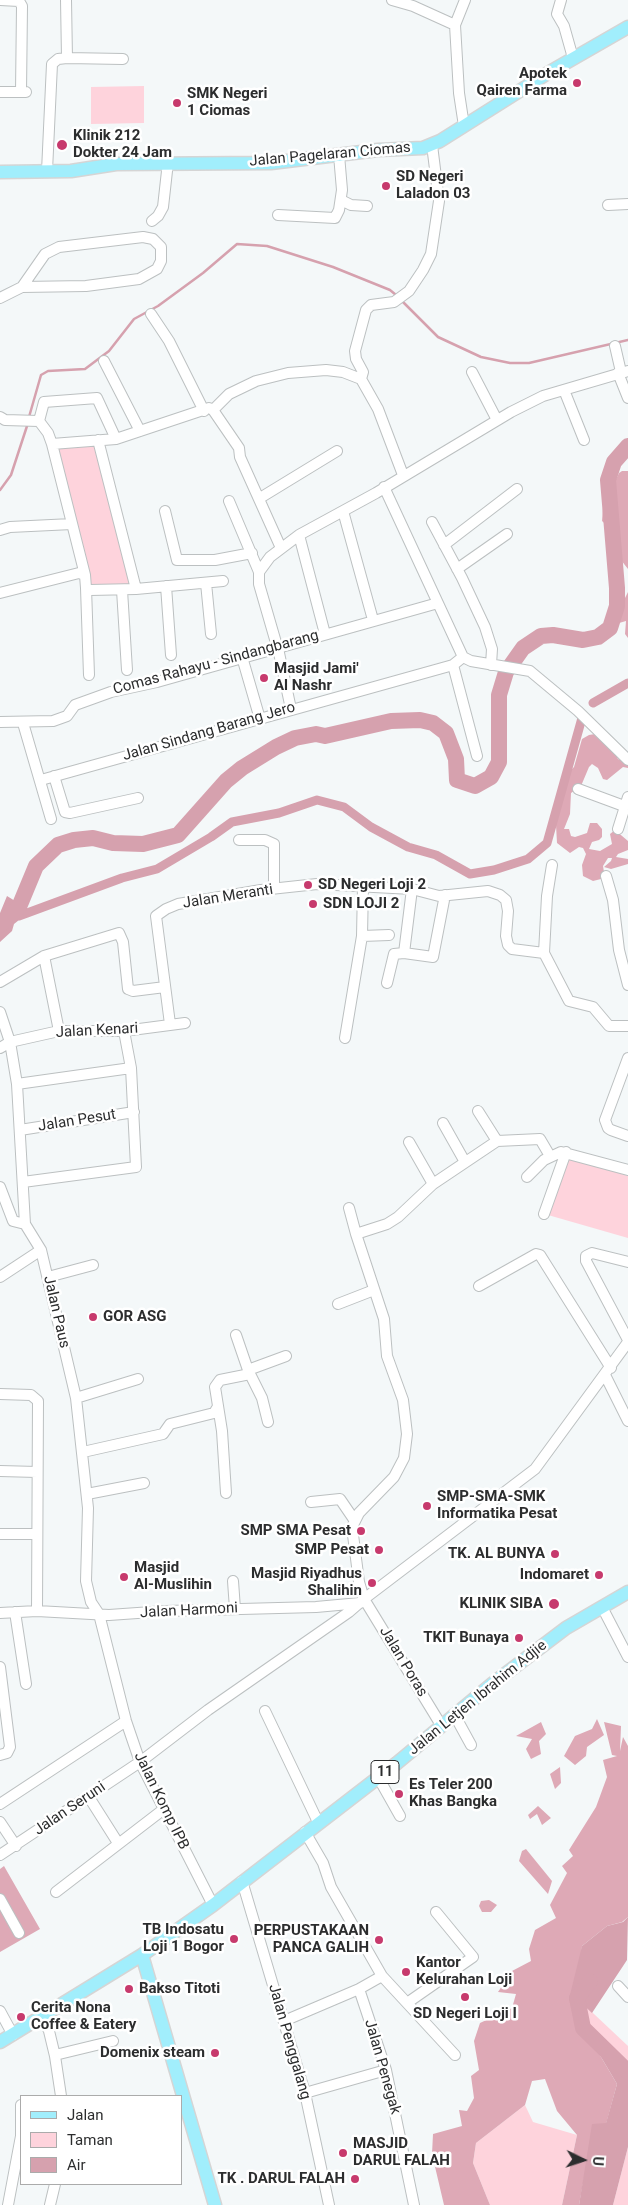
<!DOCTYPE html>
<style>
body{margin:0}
#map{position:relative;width:628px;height:2205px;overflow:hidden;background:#f4f8f9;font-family:Roboto,sans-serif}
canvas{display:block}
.legend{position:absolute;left:20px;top:2095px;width:162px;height:90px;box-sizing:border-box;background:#fff;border:1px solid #ababab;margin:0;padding:6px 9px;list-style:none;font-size:15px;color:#2c2d2e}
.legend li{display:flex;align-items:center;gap:10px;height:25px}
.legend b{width:25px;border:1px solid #ababab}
.north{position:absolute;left:558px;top:2135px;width:50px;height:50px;-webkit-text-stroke:4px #fff;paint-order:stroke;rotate:94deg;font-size:14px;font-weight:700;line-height:20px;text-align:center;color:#2c2d2e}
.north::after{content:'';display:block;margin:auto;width:18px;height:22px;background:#2c2d2e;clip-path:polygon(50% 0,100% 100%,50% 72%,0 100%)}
</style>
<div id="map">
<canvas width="628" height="2205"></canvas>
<ul class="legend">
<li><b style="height:6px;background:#a1eefc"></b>Jalan</li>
<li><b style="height:14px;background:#fed3dc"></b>Taman</li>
<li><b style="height:14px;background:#d6a1ae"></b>Air</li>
</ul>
<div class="north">U</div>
</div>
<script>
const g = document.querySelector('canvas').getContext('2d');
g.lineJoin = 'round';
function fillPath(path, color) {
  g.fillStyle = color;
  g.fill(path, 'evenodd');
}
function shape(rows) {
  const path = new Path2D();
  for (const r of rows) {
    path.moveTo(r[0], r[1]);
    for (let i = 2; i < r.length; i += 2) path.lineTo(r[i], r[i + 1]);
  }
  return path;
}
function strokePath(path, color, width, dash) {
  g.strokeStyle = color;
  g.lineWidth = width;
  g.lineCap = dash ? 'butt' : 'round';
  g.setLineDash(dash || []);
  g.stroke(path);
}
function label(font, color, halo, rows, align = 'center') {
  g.font = font + ' Roboto,sans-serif';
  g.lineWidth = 5;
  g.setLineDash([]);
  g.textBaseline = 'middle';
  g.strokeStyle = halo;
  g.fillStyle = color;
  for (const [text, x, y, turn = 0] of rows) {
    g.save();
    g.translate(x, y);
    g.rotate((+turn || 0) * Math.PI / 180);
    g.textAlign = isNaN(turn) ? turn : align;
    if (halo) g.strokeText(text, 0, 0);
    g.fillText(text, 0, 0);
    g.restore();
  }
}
fillPath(shape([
 [144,86,144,123,91,124,91,87],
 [97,442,134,593,92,592,72,524,58,447],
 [569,1157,628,1176,628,1238,548,1215],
 [577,1998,628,2046,628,2072,583,2028],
 [525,2105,533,2122,577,2135,562,2205,490,2205,473,2163,476,2143],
 [628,2147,628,2205,613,2205]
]), '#fed3dc');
fillPath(shape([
 [622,471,628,471,628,569,617,555,616,534,602,521,603,507,619,473],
 [628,592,628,638,625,634,626,621,619,623,616,616],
 [595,734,609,740,618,759,628,763,628,768,623,767,607,780,603,779,598,768,592,764,589,767,581,786,571,793,570,814,564,829,569,829,571,836,575,837,587,833,590,823,597,823,602,829,602,837,599,840,592,842,589,849,600,851,612,844,610,834,615,830,628,841,628,850,618,854,616,857,628,859,628,864,611,869,604,867,611,861,612,858,608,858,603,866,605,878,593,881,583,876,582,865,586,854,583,848,579,847,570,853,557,843,555,807,558,794,569,772,574,767,582,739,589,735],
 [597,1719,604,1735,587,1747,586,1756,575,1765,564,1756,575,1736,592,1729],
 [541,1722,546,1734,539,1741,541,1754,531,1759,526,1749,532,1739,516,1736],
 [604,1722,621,1726,620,1751,623,1737,628,1746,628,1917,622,1922,607,1926,582,1946,575,2024,598,2052,617,2084,606,2124,584,2178,579,2205,562,2205,577,2135,557,2111,545,2079,532,2081,525,2105,476,2143,473,2163,490,2205,444,2205,432,2154,433,2134,462,2126,459,2110,467,2111,474,2098,471,2076,479,2070,474,2041,480,2023,512,2008,516,1994,498,1992,512,1971,531,1961,529,1949,535,1930,556,1918,550,1905,567,1873,562,1866,573,1856,569,1850,596,1807,607,1777,603,1760,617,1756,612,1755],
 [560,1767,561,1783,555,1789,550,1774],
 [538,1806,551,1818,542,1825,537,1814,530,1819,528,1815],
 [526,1849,552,1881,548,1894,519,1861,522,1851],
 [4,1866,40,1929,0,1952,0,1869],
 [489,1900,497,1905,491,1912,482,1912,479,1906,481,1901]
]), '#dea9b6');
fillPath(shape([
 [7,896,28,909,29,912,14,924,12,931,0,942,0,913],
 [628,1917,627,1960,592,2013,577,1999,583,2028,628,2072,628,2147,613,2205,579,2205,592,2124,606,2123,617,2084,598,2052,575,2024,569,1999,582,1946,607,1926,623,1922]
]), '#d6a1ae');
strokePath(shape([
 [402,301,438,337,481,357,510,363,529,363,628,340],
 [29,417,41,375,48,371,85,369,109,351,134,319,158,306,203,273,237,244,267,246,333,267,390,290,396,295],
 [0,490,11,475,28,423]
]), '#d6a1ae', 2.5);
strokePath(shape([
 [593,703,628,683],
 [19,916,122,878,157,869,211,837,232,822,279,813,317,800,344,807,371,827,408,847,436,855,470,874,494,870,528,859,547,843,582,718]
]), '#d6a1ae', 9);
strokePath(shape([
 [0,925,19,907,36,866,58,845,74,840,93,838,113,843,143,844,178,835,226,781,242,768,276,747,295,738,316,734,325,736,391,721,420,720,433,723,446,733,456,759,457,780,475,786,491,777,499,762,499,695,506,672,523,648,541,636,553,635,583,640,598,637,610,628,617,606,617,588,608,480,614,462,628,446],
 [590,1981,577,1998,583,2028,628,2072]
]), '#d6a1ae', 16);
const minor = shape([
 [0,0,19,1,22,6,21,92],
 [66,0,67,58],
 [392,0,413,6,455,25,459,93,464,126],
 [561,0,557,14,564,26,573,58],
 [455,25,465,0],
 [0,92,26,92],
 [47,171,52,64,58,59,67,58,123,59],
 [341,200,351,205,367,206],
 [608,205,628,204],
 [278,215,335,218,339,210,342,190,339,155],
 [152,221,158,216,163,207,168,162],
 [0,298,22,287,86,286,139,279,157,269,161,261,161,247,153,239,143,237,59,247,45,254,22,287],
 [151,314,169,341,204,411],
 [615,346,621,372],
 [104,361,140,431],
 [472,372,497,420],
 [618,373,628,398],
 [361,379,363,372,356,359,355,351,366,310,371,305,394,302,409,291,423,270,431,254,439,201,432,145],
 [564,390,584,440],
 [213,410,239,448,240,457,281,548],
 [0,417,5,420,39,421],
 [98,440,136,589],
 [52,444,116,439,209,408,213,410,229,394,256,381,288,373,326,370,343,372,361,379,378,409,403,475],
 [384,487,463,657],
 [260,498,337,451],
 [229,501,259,572],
 [165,511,177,560,215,560,252,553],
 [343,511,373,620],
 [432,522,462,578,485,627,492,649,491,665],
 [0,530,10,527,72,524],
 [299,535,325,634],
 [444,545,517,489],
 [457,569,507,534],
 [85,575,52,444,48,433,39,421,44,402,97,398,116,439],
 [206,583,211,634],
 [166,586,171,655],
 [86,588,89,675],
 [122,590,127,670],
 [0,593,79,573,85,575,86,588,90,590,136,589,223,581],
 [242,657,260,719],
 [463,657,471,661,530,671,578,711,628,760],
 [453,665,477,756],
 [291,709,279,653,259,584,259,572,270,557,299,535,376,493,511,412,543,396,628,371],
 [0,722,53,721,67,716,75,705,111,692,157,682,438,603],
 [23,723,51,819],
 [54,776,65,812,70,813,138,798],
 [41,780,453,665,463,657],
 [578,789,624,806],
 [618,829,628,797],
 [239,840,265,840,274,844,274,888],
 [552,865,547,896,544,953,569,1001,593,1007,609,1026,628,1026],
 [606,876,613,900,619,950,628,985],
 [362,936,389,935],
 [404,953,412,889],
 [44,956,59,1031],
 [0,982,44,956,119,933,123,942,128,989,133,991,165,987],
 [387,983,394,954,404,953,433,957,445,895],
 [0,1012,10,1042,17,1084,25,1224,41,1250,76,1398,88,1508,86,1581,91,1602,99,1614,126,1721,140,1762,213,1905],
 [170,1024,156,916,166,909,178,904,261,890,317,884,412,889,439,896,488,891,500,895,506,900,508,911,506,936,508,945,512,949,544,953],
 [345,1038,362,936,363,886],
 [0,1048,10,1042,59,1031,124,1031,185,1023],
 [628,1058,605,1120,608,1128,611,1130,628,1136],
 [17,1084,131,1068],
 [478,1111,497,1141],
 [443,1123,465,1162],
 [20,1130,134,1112],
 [409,1142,433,1184],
 [527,1177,544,1160,561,1152,628,1170],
 [23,1182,136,1167,131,1068,124,1031],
 [0,1187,13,1221,25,1224],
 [349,1208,356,1234,384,1319,387,1356,403,1400,407,1434,404,1458,394,1477,359,1513,352,1527,359,1582,364,1599,441,1725],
 [544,1214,566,1152],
 [356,1234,387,1224,398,1217,433,1184,497,1141,540,1139,550,1156],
 [628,1262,592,1253,586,1256,586,1261,628,1340],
 [0,1277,41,1250],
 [48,1277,93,1265],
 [479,1286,536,1254,540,1255,611,1368],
 [338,1304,374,1290],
 [236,1335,248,1370,262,1398,268,1422],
 [248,1370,286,1356],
 [605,1375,628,1421],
 [0,1394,31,1395,38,1401,37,1611],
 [76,1398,138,1379],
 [83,1452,163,1434,170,1424,214,1413,217,1408],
 [0,1471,37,1472],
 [226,1493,222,1431,215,1387,220,1380,250,1374],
 [87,1494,144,1483],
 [311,1502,340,1499,355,1521],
 [0,1534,37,1534],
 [233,1581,235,1609],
 [602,1607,628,1657],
 [15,1612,26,1684],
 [0,1613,37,1611,109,1615,166,1611,316,1607,360,1603],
 [0,1667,10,1747,7,1753,0,1755],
 [265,1711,318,1822],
 [454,1714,471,1745],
 [378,1777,400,1816],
 [92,1802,118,1843],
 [0,1804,126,1721],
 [0,1822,16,1846],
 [305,1832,323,1863,331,1887,382,1976,455,2055],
 [0,1855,140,1762,208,1710,349,1612,364,1599,535,1469,628,1342],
 [242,1881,305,2093,329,2205],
 [56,1892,164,1809],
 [0,1899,19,1933],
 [618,1986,628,1997],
 [359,1989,386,2070,414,2205],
 [407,2003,473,1957,436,1912],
 [0,2011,13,2035],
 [42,2016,49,2031,55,2056,61,2096],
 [284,2021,359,1989,382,1976],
 [55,2055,113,2041],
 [305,2093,386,2070],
 [8,2205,21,2136,21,2105],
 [50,2205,55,2184]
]);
const major = shape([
 [0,172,71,171,116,164,271,163,378,150,423,148,440,141,548,73,628,27],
 [142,1955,215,2205],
 [0,2042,142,1955,213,1905,397,1763,492,1684,566,1628,628,1592]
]);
strokePath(minor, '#bcc0c1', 12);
strokePath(major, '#d5d5d5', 15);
strokePath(minor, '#fff', 10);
strokePath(major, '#a1eefc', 12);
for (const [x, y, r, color] of [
 [577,83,5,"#c73a6d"],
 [177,103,5,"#c73a6d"],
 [62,145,6,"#c73a6d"],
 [386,186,5,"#c73a6d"],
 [264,678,5,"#c73a6d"],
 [308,885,5,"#c73a6d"],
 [313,904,5,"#c73a6d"],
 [93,1317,5,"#c73a6d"],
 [427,1506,5,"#c73a6d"],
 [361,1531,5,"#c73a6d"],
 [379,1550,5,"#c73a6d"],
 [555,1554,5,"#c73a6d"],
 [599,1575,5,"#c73a6d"],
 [124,1577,5,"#c73a6d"],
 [372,1583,5,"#c73a6d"],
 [554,1604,6,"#c73a6d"],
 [519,1638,5,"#c73a6d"],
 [399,1794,5,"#c73a6d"],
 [234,1939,5,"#c73a6d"],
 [379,1940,5,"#c73a6d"],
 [406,1972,5,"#c73a6d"],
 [129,1989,5,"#c73a6d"],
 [465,1997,5,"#c73a6d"],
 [21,2017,5,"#c73a6d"],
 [215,2053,5,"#c73a6d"],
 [343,2153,5,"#c73a6d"],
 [355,2179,5,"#c73a6d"]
]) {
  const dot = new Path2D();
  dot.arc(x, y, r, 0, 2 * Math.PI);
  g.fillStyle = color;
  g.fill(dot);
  strokePath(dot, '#fff', 2);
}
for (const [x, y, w] of [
 [385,1772,28]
]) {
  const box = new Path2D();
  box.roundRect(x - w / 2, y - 11.5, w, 23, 4);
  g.fillStyle = '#fff';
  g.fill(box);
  strokePath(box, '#2c2d2e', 1);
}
label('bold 14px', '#2c2d2e', null, [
 ["11",385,1772]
]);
label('bold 15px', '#2c2d2e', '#fff', [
 ["Apotek",567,74,"right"],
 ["Qairen Farma",567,91,"right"],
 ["SMK Negeri",187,94],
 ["1 Ciomas",187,111],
 ["Klinik 212",73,136],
 ["Dokter 24 Jam",73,153],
 ["SD Negeri",396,177],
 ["Laladon 03",396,194],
 ["Masjid Jami'",274,669],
 ["Al Nashr",274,686],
 ["SD Negeri Loji 2",318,885],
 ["SDN LOJI 2",323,904],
 ["GOR ASG",103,1317],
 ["SMP-SMA-SMK",437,1497],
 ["Informatika Pesat",437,1514],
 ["SMP SMA Pesat",351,1531,"right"],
 ["SMP Pesat",369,1550,"right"],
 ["TK. AL BUNYA",545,1554,"right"],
 ["Masjid",134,1568],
 ["Al-Muslihin",134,1585],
 ["Masjid Riyadhus",362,1574,"right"],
 ["Shalihin",362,1591,"right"],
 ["Indomaret",589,1575,"right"],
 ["KLINIK SIBA",543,1604,"right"],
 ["TKIT Bunaya",509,1638,"right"],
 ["Es Teler 200",409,1785],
 ["Khas Bangka",409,1802],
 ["TB Indosatu",224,1930,"right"],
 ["Loji 1 Bogor",224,1947,"right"],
 ["PERPUSTAKAAN",369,1931,"right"],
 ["PANCA GALIH",369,1948,"right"],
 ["Kantor",416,1963],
 ["Kelurahan Loji",416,1980],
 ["Bakso Titoti",139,1989],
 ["Cerita Nona",31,2008],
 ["Coffee & Eatery",31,2025],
 ["SD Negeri Loji I",465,2014,"center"],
 ["Domenix steam",205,2053,"right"],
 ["MASJID",353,2144],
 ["DARUL FALAH",353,2161],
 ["TK . DARUL FALAH",345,2179,"right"]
], 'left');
label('15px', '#2c2d2e', '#fff', [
 ["Jalan Pagelaran Ciomas",330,155,-5],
 ["Comas Rahayu - Sindangbarang",216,663,-15],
 ["Jalan Sindang Barang Jero",209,732,-16],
 ["Jalan Meranti",228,897,-9],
 ["Jalan Kenari",97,1031,-3],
 ["Jalan Pesut",77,1121,-9],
 ["Jalan Paus",56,1312,77],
 ["Jalan Harmoni",189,1611,-3],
 ["Jalan Poras",403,1662,59],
 ["Jalan Letjen Ibrahim Adjie",478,1698,-39],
 ["Jalan Komp IPB",161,1801,64],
 ["Jalan Seruni",70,1809,-34],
 ["Jalan Penggalang",289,2042,74],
 ["Jalan Penegak",382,2067,74]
]);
</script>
